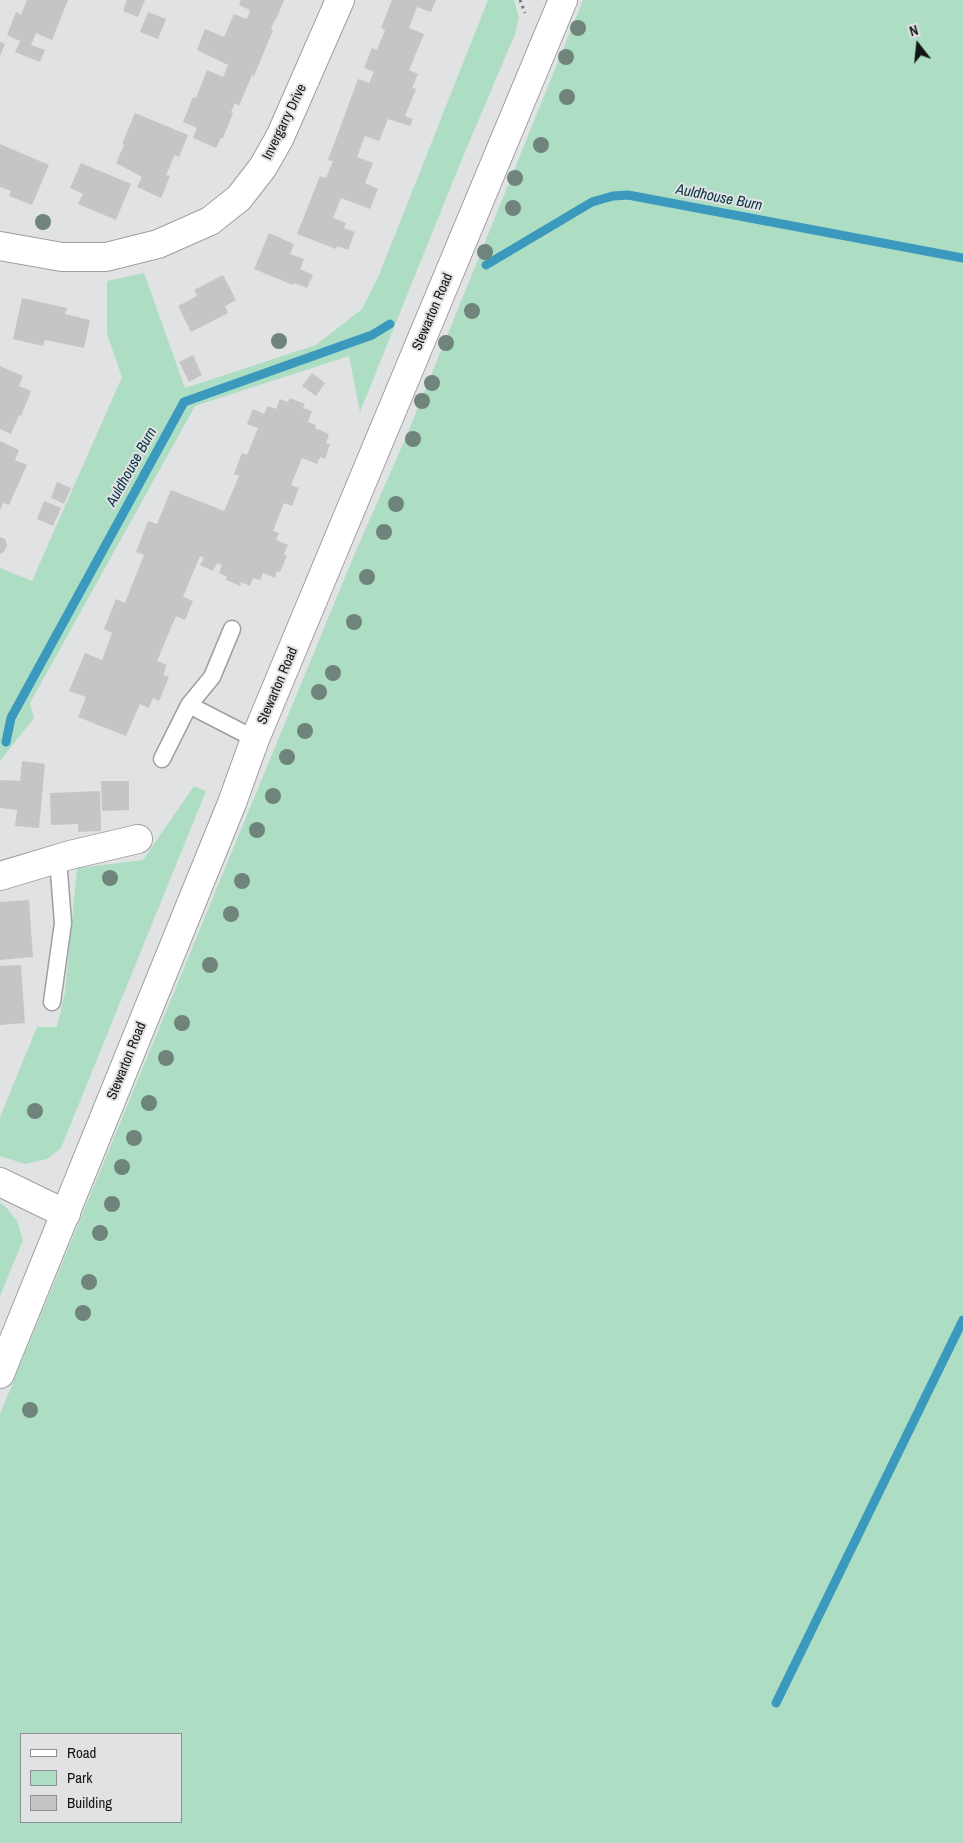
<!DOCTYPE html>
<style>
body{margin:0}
#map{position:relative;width:963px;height:1843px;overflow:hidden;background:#e1e2e3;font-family:"Archivo Narrow",sans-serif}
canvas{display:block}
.legend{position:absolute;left:20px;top:1733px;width:162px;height:90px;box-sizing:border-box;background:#e1e2e3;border:1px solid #8f9091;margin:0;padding:6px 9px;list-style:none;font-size:15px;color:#151516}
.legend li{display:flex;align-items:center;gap:10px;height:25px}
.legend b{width:25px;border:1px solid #8f9091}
.north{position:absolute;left:893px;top:20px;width:50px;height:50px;-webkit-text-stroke:4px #e1e2e3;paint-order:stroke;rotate:344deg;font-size:14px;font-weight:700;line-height:20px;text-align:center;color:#151516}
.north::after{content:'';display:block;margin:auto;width:18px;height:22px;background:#151516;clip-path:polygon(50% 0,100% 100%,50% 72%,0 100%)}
</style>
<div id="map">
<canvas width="963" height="1843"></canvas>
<ul class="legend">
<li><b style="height:6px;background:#fff"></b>Road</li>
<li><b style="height:14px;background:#addec4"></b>Park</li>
<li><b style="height:14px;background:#c5c5c6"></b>Building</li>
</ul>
<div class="north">N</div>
</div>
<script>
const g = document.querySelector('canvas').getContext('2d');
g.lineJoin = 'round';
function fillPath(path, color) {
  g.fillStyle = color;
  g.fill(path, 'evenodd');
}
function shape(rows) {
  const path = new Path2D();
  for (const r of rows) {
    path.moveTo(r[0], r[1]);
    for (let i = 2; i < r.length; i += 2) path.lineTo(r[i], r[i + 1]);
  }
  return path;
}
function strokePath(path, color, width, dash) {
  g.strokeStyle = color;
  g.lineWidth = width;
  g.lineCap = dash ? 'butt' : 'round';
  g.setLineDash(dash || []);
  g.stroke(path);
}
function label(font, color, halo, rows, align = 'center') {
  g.font = font + ' "Archivo Narrow",sans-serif';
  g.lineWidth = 4;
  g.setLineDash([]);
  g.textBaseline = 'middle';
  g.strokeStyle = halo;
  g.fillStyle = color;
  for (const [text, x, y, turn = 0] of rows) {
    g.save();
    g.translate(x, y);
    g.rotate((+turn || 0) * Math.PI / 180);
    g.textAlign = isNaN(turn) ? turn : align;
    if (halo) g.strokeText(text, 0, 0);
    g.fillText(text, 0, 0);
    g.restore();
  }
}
fillPath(shape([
 [488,0,514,0,519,18,515,34,457,171,360,412,349,356,195,406,30,703,34,718,0,761,0,568,32,581,122,377,107,334,107,281,144,273,185,388,316,345,362,309,379,275],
 [583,0,963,0,963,1843,0,1843,0,1414,355,553,406,437],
 [181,1734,181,1822,21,1822,21,1734],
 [194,786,206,791,61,1148,47,1159,25,1164,0,1156,0,1117,37,1027,57,1027,65,992,77,868,143,860],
 [0,1203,5,1206,17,1221,23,1240,0,1296]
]), '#addec4');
strokePath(shape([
 [486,265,592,202,613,196,628,195,963,258],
 [6,742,11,718,184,402,372,335,390,324],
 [776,1703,963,1320]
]), '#3a99bd', 9);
fillPath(shape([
 [27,0,68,0,52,40,36,33,31,45,45,50,40,62,15,52,20,41,7,35,16,12,21,15],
 [127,0,145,0,138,17,123,11],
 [241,0,284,0,276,20,275,19,271,29,273,30,254,76,252,75,239,106,235,103,231,112,233,113,223,138,221,138,216,148,193,138,197,128,183,122,193,97,196,98,207,70,223,77,228,65,197,50,205,29,224,37,234,14,247,19,250,10,239,5],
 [392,0,436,0,431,12,417,7,409,28,424,34,409,70,418,74,412,88,416,89,405,116,413,119,410,126,388,119,379,141,365,136,357,157,373,163,365,183,378,189,370,209,341,198,333,218,346,223,344,228,355,232,348,250,337,246,336,249,297,234,320,176,326,178,333,161,328,160,358,79,369,83,374,72,364,68,372,48,377,50,385,30,381,28],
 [148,12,166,19,158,39,140,32],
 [0,42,5,44,0,56],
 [135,113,188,135,179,157,174,155,171,164,166,175,170,176,161,198,137,187,142,177,116,163,124,145,122,144],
 [0,144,49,165,32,205,9,196,11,191,0,187],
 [81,163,131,184,116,220,78,204,83,194,70,188],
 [269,233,294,244,290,254,304,259,300,269,313,275,307,288,294,283,293,285,254,269],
 [223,275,236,300,225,306,228,313,191,332,178,306,197,296,194,290],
 [22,298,67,308,65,314,90,320,84,348,45,340,43,346,13,339],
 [193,355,202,375,189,382,179,362],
 [0,366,23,376,19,386,31,391,21,416,19,415,11,434,0,429],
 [312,373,325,383,316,396,302,386],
 [290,398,305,404,303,408,312,411,308,422,316,425,315,428,329,434,326,443,330,444,325,459,320,457,317,464,302,458,291,485,299,488,292,506,284,503,273,531,279,533,276,540,288,545,284,554,287,556,280,572,277,571,275,578,263,573,260,580,253,578,250,586,241,582,240,586,226,580,227,577,219,573,222,565,217,563,213,571,200,565,204,558,200,556,183,597,193,601,185,620,176,616,157,661,167,665,163,675,169,677,159,701,153,698,149,708,140,704,126,736,78,717,86,697,69,691,85,653,102,660,112,633,104,629,116,599,125,603,144,555,136,552,148,521,157,524,171,490,224,511,239,476,234,474,242,453,247,455,258,428,247,424,253,409,264,414,268,406,276,409,280,399,288,402],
 [0,441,19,450,15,460,27,465,9,505,3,503,0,510],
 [57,482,71,488,64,504,51,498],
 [44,501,61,508,53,526,37,519],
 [0,537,5,539,7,545,4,552,0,554],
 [22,761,45,764,39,828,15,826,17,810,0,808,0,780,20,781],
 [101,781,129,781,129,810,102,811],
 [100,791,101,831,78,832,78,824,51,825,50,793],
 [29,900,33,957,0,960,0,902],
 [21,965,25,1023,0,1025,0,966]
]), '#c5c5c6');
const service = shape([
 [189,705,255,739],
 [162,759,189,705,212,677,232,629],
 [52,1002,63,923,58,859]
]);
const minor = shape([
 [0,246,62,257,106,257,158,244,210,221,239,198,263,167,280,137,340,0],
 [0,876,70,855,138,839],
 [0,1182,66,1214]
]);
const secondary = shape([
 [0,1374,232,803,255,739,563,0]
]);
strokePath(service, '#9e9fa0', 19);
strokePath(minor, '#9e9fa0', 30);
strokePath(secondary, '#9e9fa0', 30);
strokePath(shape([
 [520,0,525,13]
]), '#757677', 3, [2.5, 4]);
strokePath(service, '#fff', 16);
strokePath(minor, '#fff', 28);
strokePath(secondary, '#fff', 28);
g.fillStyle = '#6f847b';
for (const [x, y] of [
 [578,28],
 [566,57],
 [567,97],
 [541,145],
 [515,178],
 [513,208],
 [43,222],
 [485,252],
 [472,311],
 [279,341],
 [446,343],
 [432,383],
 [422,401],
 [413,439],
 [396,504],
 [384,532],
 [367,577],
 [354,622],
 [333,673],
 [319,692],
 [305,731],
 [287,757],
 [273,796],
 [257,830],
 [110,878],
 [242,881],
 [231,914],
 [210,965],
 [182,1023],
 [166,1058],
 [149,1103],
 [35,1111],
 [134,1138],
 [122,1167],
 [112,1204],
 [100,1233],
 [89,1282],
 [83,1313],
 [30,1410]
]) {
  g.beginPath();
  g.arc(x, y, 8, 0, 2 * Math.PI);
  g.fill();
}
label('14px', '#151516', '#e1e2e3', [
 ["Invergarry Drive",285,122,-64],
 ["Stewarton Road",433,312,-67],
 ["Stewarton Road",278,686,-67],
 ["Stewarton Road",127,1061,-68]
]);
label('italic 15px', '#053241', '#e1e2e3', [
 ["Auldhouse Burn",719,198,11],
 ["Auldhouse Burn",132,467,-61]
]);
</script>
